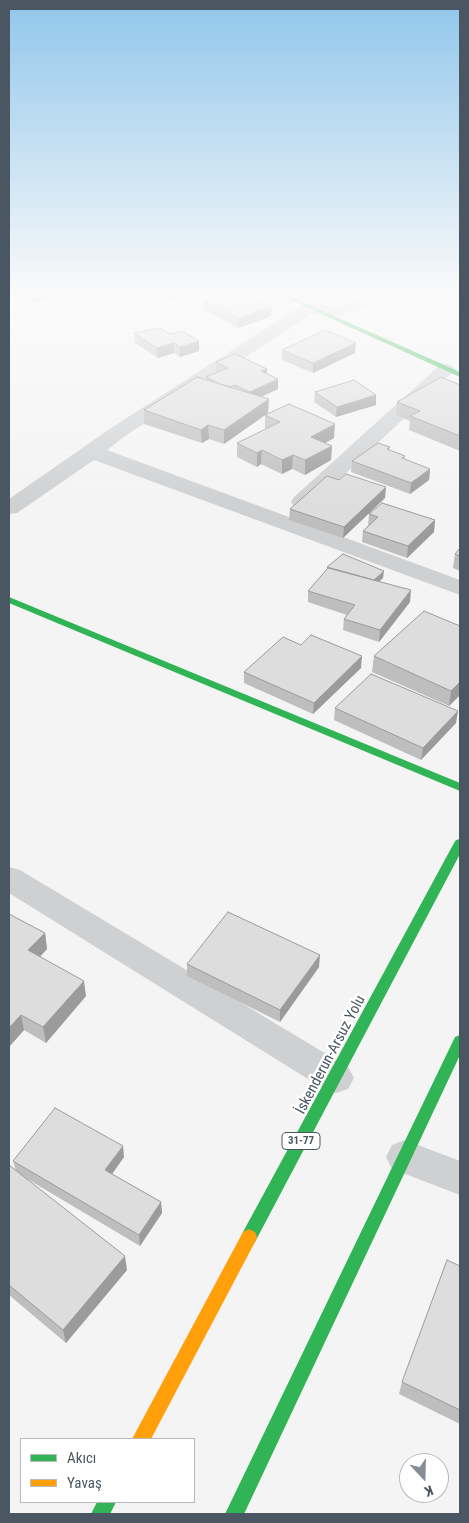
<!DOCTYPE html>
<meta charset="utf-8">
<style>
body{margin:0}
#map{position:relative;width:469px;height:1523px;overflow:hidden;background:#f4f4f4;font-family:"Roboto Condensed",sans-serif}
canvas{display:block}
.frame{position:absolute;inset:0;border:10px solid #4a5661;pointer-events:none}
.legend{position:absolute;left:20px;top:1438px;width:175px;height:65px;box-sizing:border-box;background:#fff;border:1px solid #b7bbc0;margin:0;padding:6px 9px;list-style:none;font-size:15px;color:#4a5661}
.legend li{display:flex;align-items:center;gap:10px;height:25px}
.legend b{width:25px;border:1px solid #b7bbc0}
.north{position:absolute;left:399px;top:1453px;width:50px;height:50px;box-sizing:border-box;background:#fff;border:1px solid #b7bbc0;border-radius:50%;rotate:159deg;font-size:14px;font-weight:700;line-height:20px;text-align:center;color:#4a5661}
.north::after{content:'';display:block;margin:auto;width:18px;height:22px;background:#868d94;clip-path:polygon(50% 0,100% 100%,50% 72%,0 100%)}
</style>
<div id="map">
<canvas width="469" height="1523"></canvas>
<div class="frame"></div>
<ul class="legend">
<li><b style="height:6px;background:#30b455"></b>Akıcı</li>
<li><b style="height:6px;background:#ff9f0a"></b>Yavaş</li>
</ul>
<div class="north">K</div>
</div>
<script>
const g = document.querySelector('canvas').getContext('2d');
g.lineJoin = 'round';
function shape(rows) {
  const path = new Path2D();
  for (const r of rows) {
    path.moveTo(r[0], r[1]);
    for (let i = 2; i < r.length; i += 2) path.lineTo(r[i], r[i + 1]);
  }
  return path;
}
function fillPath(path, color) {
  g.fillStyle = color;
  g.fill(path, 'evenodd');
}
function strokePath(path, color, width, dash) {
  g.strokeStyle = color;
  g.lineWidth = width;
  g.lineCap = dash ? 'butt' : 'round';
  g.setLineDash(dash || []);
  g.stroke(path);
}
function label(font, color, halo, rows, align = 'center') {
  g.font = font + ' "Roboto Condensed",sans-serif';
  g.lineWidth = 5;
  g.setLineDash([]);
  g.textBaseline = 'middle';
  g.strokeStyle = halo;
  g.fillStyle = color;
  for (const [text, x, y, turn = 0] of rows) {
    g.save();
    g.translate(x, y);
    g.rotate((+turn || 0) * Math.PI / 180);
    g.textAlign = isNaN(turn) ? turn : align;
    if (halo) g.strokeText(text, 0, 0);
    g.fillText(text, 0, 0);
    g.restore();
  }
}
fillPath(shape([
 [372,294,395,294,393,297,340,316,313,313,125,436,107,450,460,580,460,595,94,460,17,513,9,514,9,499,111,428,304,304,310,303,339,306,372,294],
 [446,364,452,365,455,369,452,373,310,507,302,508,294,507,291,502,294,497,440,365,446,364],
 [9,867,20,870,348,1067,354,1078,348,1089,336,1093,324,1089,9,893,9,867],
 [405,1140,460,1161,460,1195,392,1169,386,1157,392,1145,405,1140]
]), '#ced0d2');
fillPath(shape([
 [277,294,285,294,460,372,460,377,277,294],
 [9,597,460,783,460,791,9,603,9,597],
 [460,839,460,854,255,1242,249,1245,243,1242,241,1237,243,1232,454,843,456,840,460,839],
 [460,1035,460,1055,244,1514,225,1514,455,1037,460,1035],
 [97,1502,116,1502,110,1514,91,1514,97,1502]
]), '#30b455');
fillPath(shape([
 [249,1229,255,1232,257,1237,255,1242,151,1439,132,1439,243,1232,249,1229]
]), '#ff9f0a');
fillPath(shape([
 [18,294,67,294,33,303],
 [156,294,191,294,170,301],
 [204,301,271,316,239,328,204,310],
 [134,333,170,334,199,341,199,351,180,357,174,353,158,358,135,343],
 [282,350,355,353,313,373,282,360],
 [216,362,267,374,278,389,261,397,268,413,224,444,209,439,202,443,144,424,144,410,206,380,206,377,217,373,216,372],
 [460,385,460,451,409,430,410,421,396,415,397,402],
 [315,392,376,395,376,405,336,417,314,402],
 [265,415,334,438,325,443,332,446,331,460,305,475,292,469,282,474,261,464,257,467,237,457,237,443,265,429],
 [390,447,389,450,405,456,404,459,430,469,429,480,410,494,351,472,352,461],
 [339,480,386,487,385,498,343,538,289,520,290,509],
 [369,514,435,520,434,532,407,558,362,542,363,531,368,526],
 [460,548,460,571,453,568,455,554],
 [327,567,383,578,379,582,410,602,379,642,343,630,344,619,347,615,308,602,308,591,327,570],
 [460,626,460,695,449,706,372,672,374,656],
 [361,668,313,714,244,683,244,672],
 [335,708,456,723,421,760,334,720],
 [9,914,45,933,47,949,40,957,86,996,46,1043,24,1030,9,1047],
 [187,964,319,967,280,1022,187,976],
 [124,1157,112,1174,161,1202,162,1213,140,1246,24,1177,127,1270,66,1343,9,1295,9,1165,16,1171,13,1161],
 [460,1266,460,1424,399,1394,402,1382]
]), '#bebebf');
fillPath(shape([
 [32,294,67,294,33,303],
 [170,294,191,294,170,301],
 [272,306,271,316,239,328,239,318],
 [199,341,199,351,180,357,180,347],
 [174,343,174,353,158,358,157,348],
 [356,343,355,353,313,373,313,363],
 [267,369,267,379,261,371],
 [278,379,278,389,250,402,250,392],
 [376,395,376,405,336,417,337,407],
 [269,399,268,413,224,444,224,430],
 [335,424,334,438,311,451,311,437],
 [208,425,209,439,202,443,201,430],
 [332,446,331,460,305,475,305,460],
 [262,450,261,464,257,467,257,453],
 [293,455,292,469,282,474,282,460],
 [430,469,429,480,410,494,411,483],
 [386,487,385,498,343,538,344,527],
 [435,520,434,532,407,558,408,546],
 [384,571,383,578,368,591,368,585],
 [411,590,410,602,379,642,380,630],
 [362,656,361,668,313,714,314,703],
 [460,682,460,695,449,706,451,691],
 [458,711,456,723,421,760,423,748],
 [45,933,47,949,31,966,28,950],
 [320,955,319,967,280,1022,280,1010],
 [84,981,86,996,46,1043,43,1027],
 [21,1015,24,1030,9,1047,9,1028],
 [123,1146,124,1157,107,1181,105,1170],
 [161,1202,162,1213,140,1246,139,1235],
 [125,1256,127,1270,66,1343,63,1330]
]), '#9b9b9b');
const building = shape([
 [224,294,245,294,272,306,239,318,204,301,224,294],
 [160,328,170,334,182,331,199,341,180,347,174,343,157,348,134,333,160,328],
 [325,330,356,343,313,363,282,350,325,330],
 [235,354,267,369,261,371,278,379,250,392,235,385,230,387,220,384,206,377,228,368,216,362,235,354],
 [197,377,269,399,224,430,208,425,201,430,144,410,197,377],
 [441,377,460,385,460,436,410,416,420,411,397,402,441,377],
 [354,380,376,395,337,407,315,392,354,380],
 [289,404,335,424,311,437,332,446,305,460,293,455,282,460,262,450,257,453,237,443,280,422,265,415,289,404],
 [378,443,390,447,387,449,405,456,402,458,430,469,411,483,352,461,378,443],
 [346,474,386,487,344,527,290,509,327,476,339,480,346,474],
 [382,503,435,520,408,546,363,531,378,517,369,514,382,503],
 [460,548,460,556,455,554,460,548],
 [343,554,384,571,374,580,327,567,343,554],
 [328,568,411,590,380,630,344,619,355,605,308,591,328,568],
 [424,611,460,626,460,682,451,691,374,656,424,611],
 [311,635,362,656,314,703,244,672,283,637,301,645,311,635],
 [371,674,458,711,423,748,335,708,371,674],
 [228,912,320,955,280,1010,187,964,228,912],
 [9,914,45,933,28,950,84,981,43,1027,21,1015,9,1028,9,914],
 [55,1108,123,1146,105,1170,161,1202,139,1235,13,1161,55,1108],
 [9,1165,125,1256,63,1330,9,1285,9,1165],
 [447,1260,460,1266,460,1410,402,1382,447,1260]
]);
fillPath(building, '#ddddde');
strokePath(building, '#9b9b9b', 1);
const sky = g.createLinearGradient(0, 0, 0, 507);
sky.addColorStop(0, '#91c6eb');
sky.addColorStop(0.58, '#fafafa');
sky.addColorStop(1, '#fafafa00');
g.fillStyle = sky;
g.fillRect(0, 0, 469, 507);
for (const [x, y, w] of [
 [301,1141,38]
]) {
  const box = new Path2D();
  box.roundRect(x - w / 2, y - 8.5, w, 17, 4);
  g.fillStyle = '#fff';
  g.fill(box);
  strokePath(box, '#4a5661', 1);
}
label('bold 11px', '#4a5661', null, [
 ["31-77",301,1141]
]);
label('15px', '#4a5661', '#fff', [
 ["İskenderun-Arsuz Yolu",331,1055,-62]
]);
</script>
